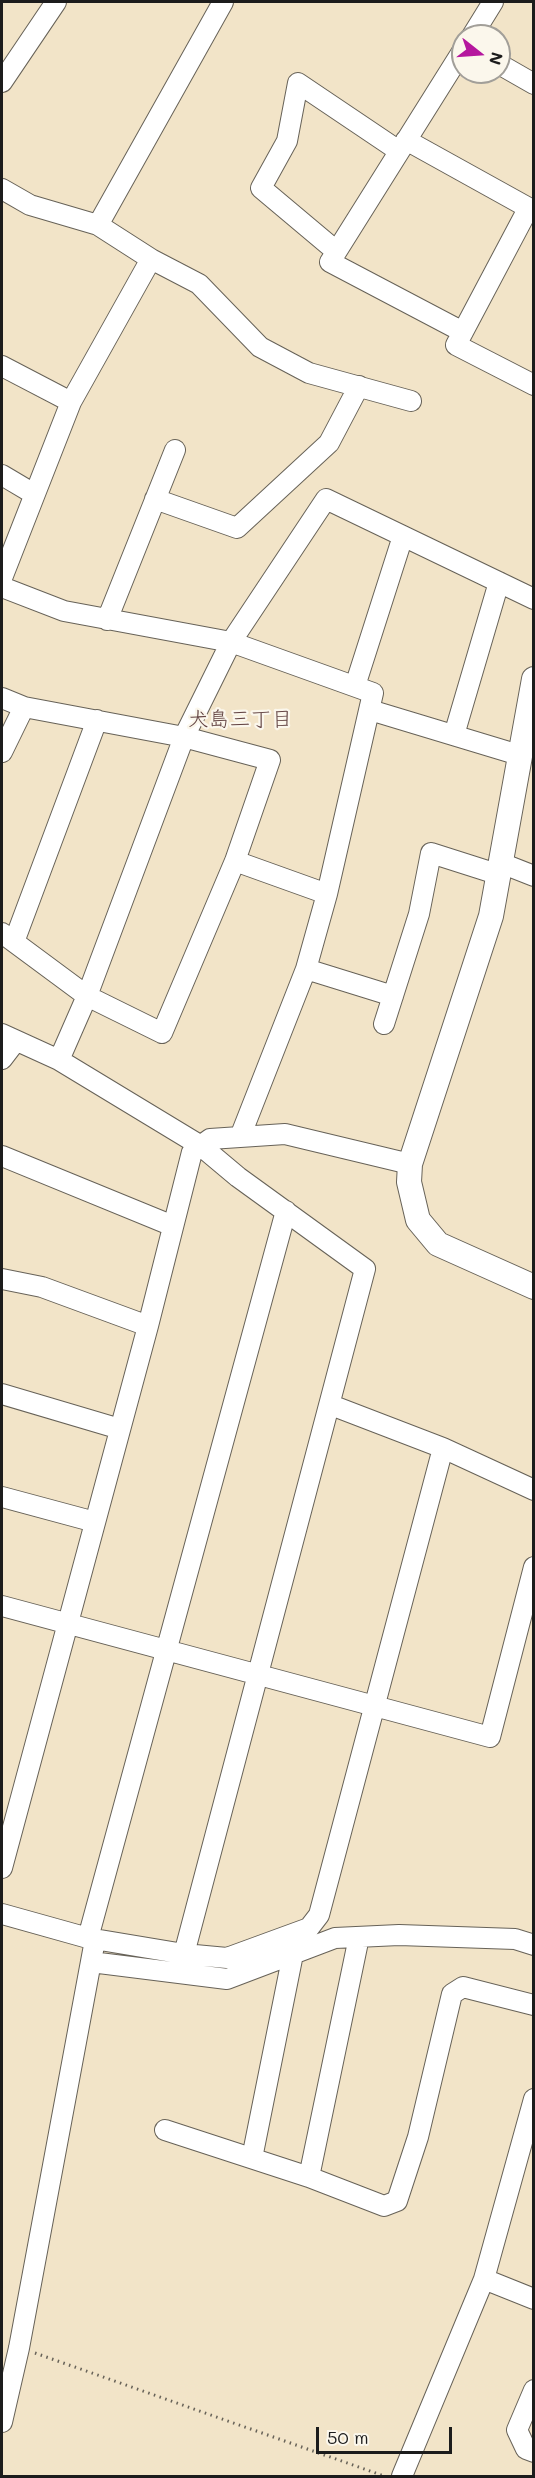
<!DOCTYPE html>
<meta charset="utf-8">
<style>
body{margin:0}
#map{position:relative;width:535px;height:2478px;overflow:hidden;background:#f2e4c8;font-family:Mali,sans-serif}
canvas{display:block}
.frame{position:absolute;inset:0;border:3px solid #1c1c1c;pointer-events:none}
.north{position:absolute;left:451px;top:24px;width:60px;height:60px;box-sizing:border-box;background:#fbf7ec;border:2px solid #a29f99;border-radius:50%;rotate:107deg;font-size:16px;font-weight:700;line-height:24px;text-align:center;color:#1c1c1c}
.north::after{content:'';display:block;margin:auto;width:21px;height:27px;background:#b5179e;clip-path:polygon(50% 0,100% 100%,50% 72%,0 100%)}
.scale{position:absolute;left:316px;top:2427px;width:136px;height:27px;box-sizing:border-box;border:3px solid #1c1c1c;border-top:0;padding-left:8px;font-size:18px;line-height:21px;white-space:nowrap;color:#1c1c1c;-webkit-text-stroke:4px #fbf7ec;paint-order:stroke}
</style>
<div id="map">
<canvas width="535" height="2478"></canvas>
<div class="frame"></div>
<div class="north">N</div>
<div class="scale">50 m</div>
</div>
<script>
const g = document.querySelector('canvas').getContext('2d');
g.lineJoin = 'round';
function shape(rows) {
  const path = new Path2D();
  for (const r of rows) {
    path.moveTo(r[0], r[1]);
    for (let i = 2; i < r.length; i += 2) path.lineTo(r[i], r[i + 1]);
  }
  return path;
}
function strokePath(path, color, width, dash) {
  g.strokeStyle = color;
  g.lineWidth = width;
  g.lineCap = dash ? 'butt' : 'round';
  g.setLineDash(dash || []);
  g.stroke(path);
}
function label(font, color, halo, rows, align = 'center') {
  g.font = font + ' Mali,"Klee One",sans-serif';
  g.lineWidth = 4.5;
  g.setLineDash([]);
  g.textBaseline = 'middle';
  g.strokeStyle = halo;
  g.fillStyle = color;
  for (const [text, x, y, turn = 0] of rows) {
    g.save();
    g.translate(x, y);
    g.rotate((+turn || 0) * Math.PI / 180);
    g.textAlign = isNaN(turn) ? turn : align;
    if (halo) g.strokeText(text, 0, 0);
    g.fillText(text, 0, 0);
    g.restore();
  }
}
const minor = shape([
 [472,36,493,2],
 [499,64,534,84],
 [2,82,56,2],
 [406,140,534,211],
 [2,189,30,205,98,225],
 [528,209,456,345,534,385],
 [336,251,261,188,287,141,298,83,399,151],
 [151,259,199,284,260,347,309,373,411,401],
 [463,332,330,262,463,50],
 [2,366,71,402],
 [2,475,34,494],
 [155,499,237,528,329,443,359,386],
 [2,578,71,402,151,259,98,225,223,2],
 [2,587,64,611,231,642,373,693,327,894,306,969,240,1137],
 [107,620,175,450],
 [355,686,403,536],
 [2,698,24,707,184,737,270,760,235,861,162,1033,87,996,2,933],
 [370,710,519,755],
 [454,735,499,582],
 [2,752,24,707],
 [235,861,327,894],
 [501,863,534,876],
 [14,942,97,720],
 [306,969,393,996],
 [384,1024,419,914,431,853,500,875],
 [2,1034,59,1060,201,1146,238,1177,365,1269,184,1954],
 [2,1059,15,1042],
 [59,1060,87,996,184,737,231,642,326,499,534,599],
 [2,1156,173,1226],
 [2,1279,42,1287,148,1326],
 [2,1394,120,1429],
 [443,1448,534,1490],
 [2,1497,95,1522],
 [2,1606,490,1737,534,1567],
 [2,1868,148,1326,192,1152,210,1139,285,1134,410,1164],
 [2,1914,88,1938,184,1954,227,1958,309,1928,319,1915,443,1448,331,1405],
 [88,1938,286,1211],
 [91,1962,227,1979,335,1938,399,1935,515,1939,534,1945],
 [165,2130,309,2177,384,2206,397,2201,418,2137,452,1994,463,1987,534,2005],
 [252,2158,293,1954],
 [309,2177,359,1937],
 [484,2279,534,2299],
 [534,2390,517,2430,526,2449,534,2452],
 [2,2422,19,2348,95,1940],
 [402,2476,484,2279,534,2099]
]);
const tertiary = shape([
 [534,679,491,916,410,1164,409,1182,418,1220,438,1244,534,1287]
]);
strokePath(minor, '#676258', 22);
strokePath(tertiary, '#676258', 26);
strokePath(shape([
 [35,2353,384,2476]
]), '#676258', 3, [1.5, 4.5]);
strokePath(minor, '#fff', 20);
strokePath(tertiary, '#fff', 24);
label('21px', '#634443', '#fbf7ec', [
 ["犬島三丁目",240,720]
]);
</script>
